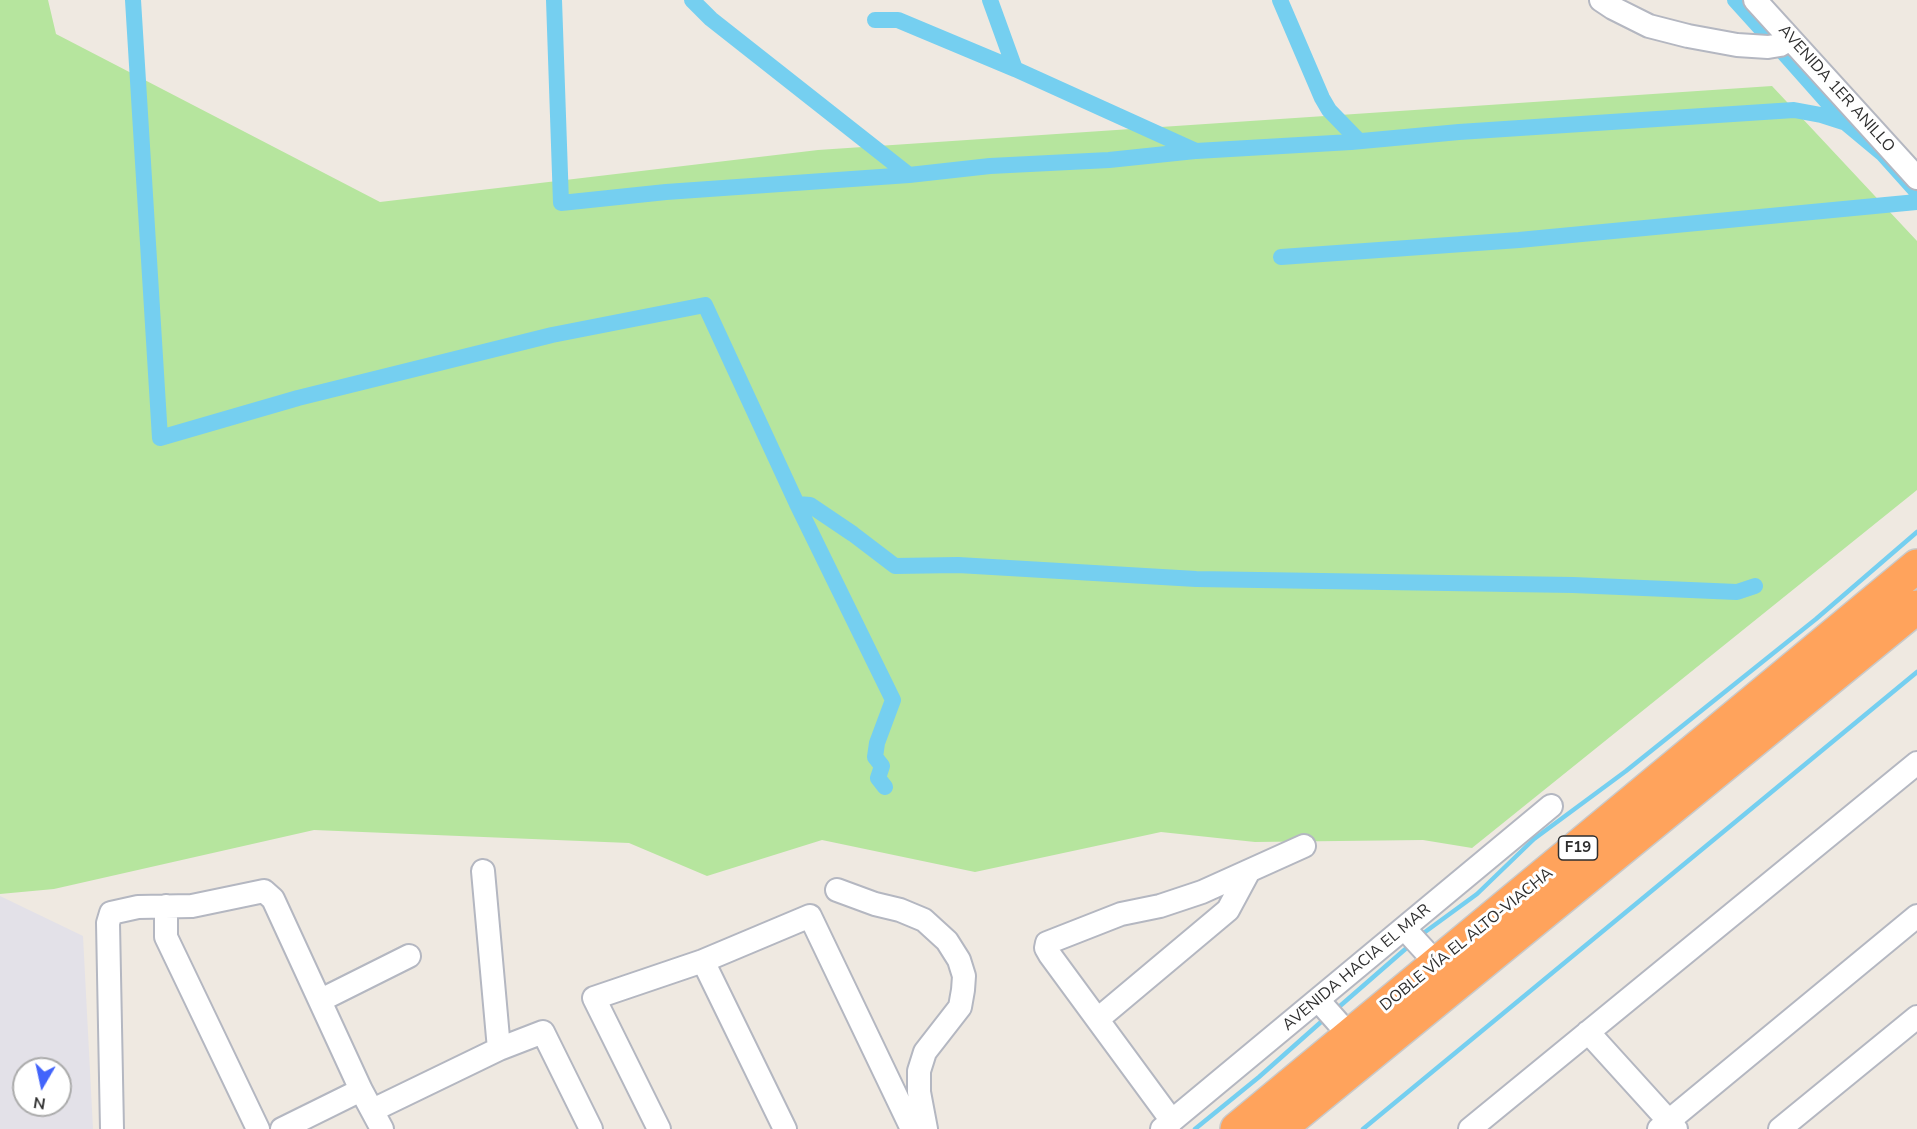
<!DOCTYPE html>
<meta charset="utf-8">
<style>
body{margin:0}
#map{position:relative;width:1917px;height:1129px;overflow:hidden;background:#efe9e1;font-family:"Nunito Sans",sans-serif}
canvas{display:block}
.north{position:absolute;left:12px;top:1057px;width:60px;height:60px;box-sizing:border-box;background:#fff;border:2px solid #ababab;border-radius:50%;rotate:189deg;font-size:16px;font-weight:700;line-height:24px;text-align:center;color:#2e2e2e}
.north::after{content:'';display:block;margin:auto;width:21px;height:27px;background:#4264fb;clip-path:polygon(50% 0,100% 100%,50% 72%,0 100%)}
</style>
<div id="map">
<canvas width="1917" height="1129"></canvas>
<div class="north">N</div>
</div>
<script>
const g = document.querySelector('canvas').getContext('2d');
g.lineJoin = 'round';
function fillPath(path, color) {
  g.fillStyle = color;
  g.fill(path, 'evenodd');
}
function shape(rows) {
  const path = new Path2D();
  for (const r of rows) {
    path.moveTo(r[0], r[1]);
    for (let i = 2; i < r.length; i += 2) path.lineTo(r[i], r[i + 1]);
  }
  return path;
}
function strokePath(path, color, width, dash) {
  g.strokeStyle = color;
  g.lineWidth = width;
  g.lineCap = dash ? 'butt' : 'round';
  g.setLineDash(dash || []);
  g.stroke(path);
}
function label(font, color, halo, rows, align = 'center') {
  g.font = font + ' "Nunito Sans",sans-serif';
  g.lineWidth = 6;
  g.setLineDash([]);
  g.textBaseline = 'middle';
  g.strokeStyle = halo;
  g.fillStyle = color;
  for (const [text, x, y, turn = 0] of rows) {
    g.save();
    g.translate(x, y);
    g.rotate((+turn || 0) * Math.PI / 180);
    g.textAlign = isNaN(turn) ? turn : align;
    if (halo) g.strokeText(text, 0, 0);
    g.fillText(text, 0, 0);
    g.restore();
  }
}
fillPath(shape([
 [0,896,83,936,93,1129,0,1129],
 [24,1069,60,1069,60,1105,24,1105]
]), '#e3e1e8');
fillPath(shape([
 [0,0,48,0,56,34,380,202,818,150,1772,86,1917,241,1917,490,1472,848,1423,840,1255,842,1161,832,975,872,822,840,707,876,629,843,314,830,54,889,0,894]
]), '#b6e59e');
strokePath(shape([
 [1425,932,1477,894,1534,839,1626,771,1816,619,1917,532],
 [1340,1006,1410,945],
 [1195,1129,1259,1077,1321,1022],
 [1363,1129,1917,672]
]), '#75cff0', 4.5);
strokePath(shape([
 [133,0,160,438,298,398,552,335,705,305,797,504,893,700,877,743,875,757,882,766,878,778,885,787],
 [554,0,561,203,666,192,909,175,990,166,1109,160,1195,151],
 [692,0,711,19,909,175],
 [990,0,1015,69,1196,151,1351,142,1459,132,1794,110,1821,115,1846,123,1882,153,1917,192],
 [1280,0,1322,98,1329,110,1359,141],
 [1735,0,1773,42],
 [875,20,898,20,1015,69],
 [1782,51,1845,122],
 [1281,257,1519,240,1917,202],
 [797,504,810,505,853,534,895,566,958,565,1196,579,1573,585,1737,592,1755,586]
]), '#75cff0', 16);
const minor = shape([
 [1601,0,1613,8,1649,26,1688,36,1737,45,1768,47,1780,45,1790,39],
 [1755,0,1917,178],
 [483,871,499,1049],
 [837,890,875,904,900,910,924,920,947,941,959,960,964,976,963,990,960,1007,925,1052,919,1071,919,1092,926,1129],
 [166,906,166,937,258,1129],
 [1404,928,1437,964],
 [703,961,785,1129],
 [321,1000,409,956],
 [1318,1000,1350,1036],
 [1098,1019,1228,910,1249,871],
 [1588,1032,1676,1129],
 [373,1110,499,1049,543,1032,591,1129],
 [1172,1121,1050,955,1046,948,1047,943,1121,914,1160,906,1202,892,1304,846],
 [112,1129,108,923,111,913,138,907,192,906,264,891,273,899,361,1090,382,1129],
 [282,1129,361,1090],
 [659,1129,594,998,703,961,810,916,912,1129],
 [1162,1129,1551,806],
 [1470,1129,1917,763],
 [1659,1129,1917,916],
 [1780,1129,1917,1017]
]);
const highway = shape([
 [1237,1129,1917,566],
 [1279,1129,1917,607]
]);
strokePath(minor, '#b4b7c1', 26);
strokePath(highway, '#c9c9c9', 36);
strokePath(minor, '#fff', 22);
strokePath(highway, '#ffa35c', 33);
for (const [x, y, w] of [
 [1578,848,39]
]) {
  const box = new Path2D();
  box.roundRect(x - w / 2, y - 12, w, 24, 4.5);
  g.fillStyle = '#fff';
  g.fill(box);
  strokePath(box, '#2e2e2e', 1.5);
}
label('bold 15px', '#2e2e2e', null, [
 ["F19",1578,848]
]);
label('16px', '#2e2e2e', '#fff', [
 ["AVENIDA 1ER ANILLO",1836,89,48],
 ["DOBLE VÍA EL ALTO-VIACHA",1467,940,-39],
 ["AVENIDA HACIA EL MAR",1357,968,-40]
]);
</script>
